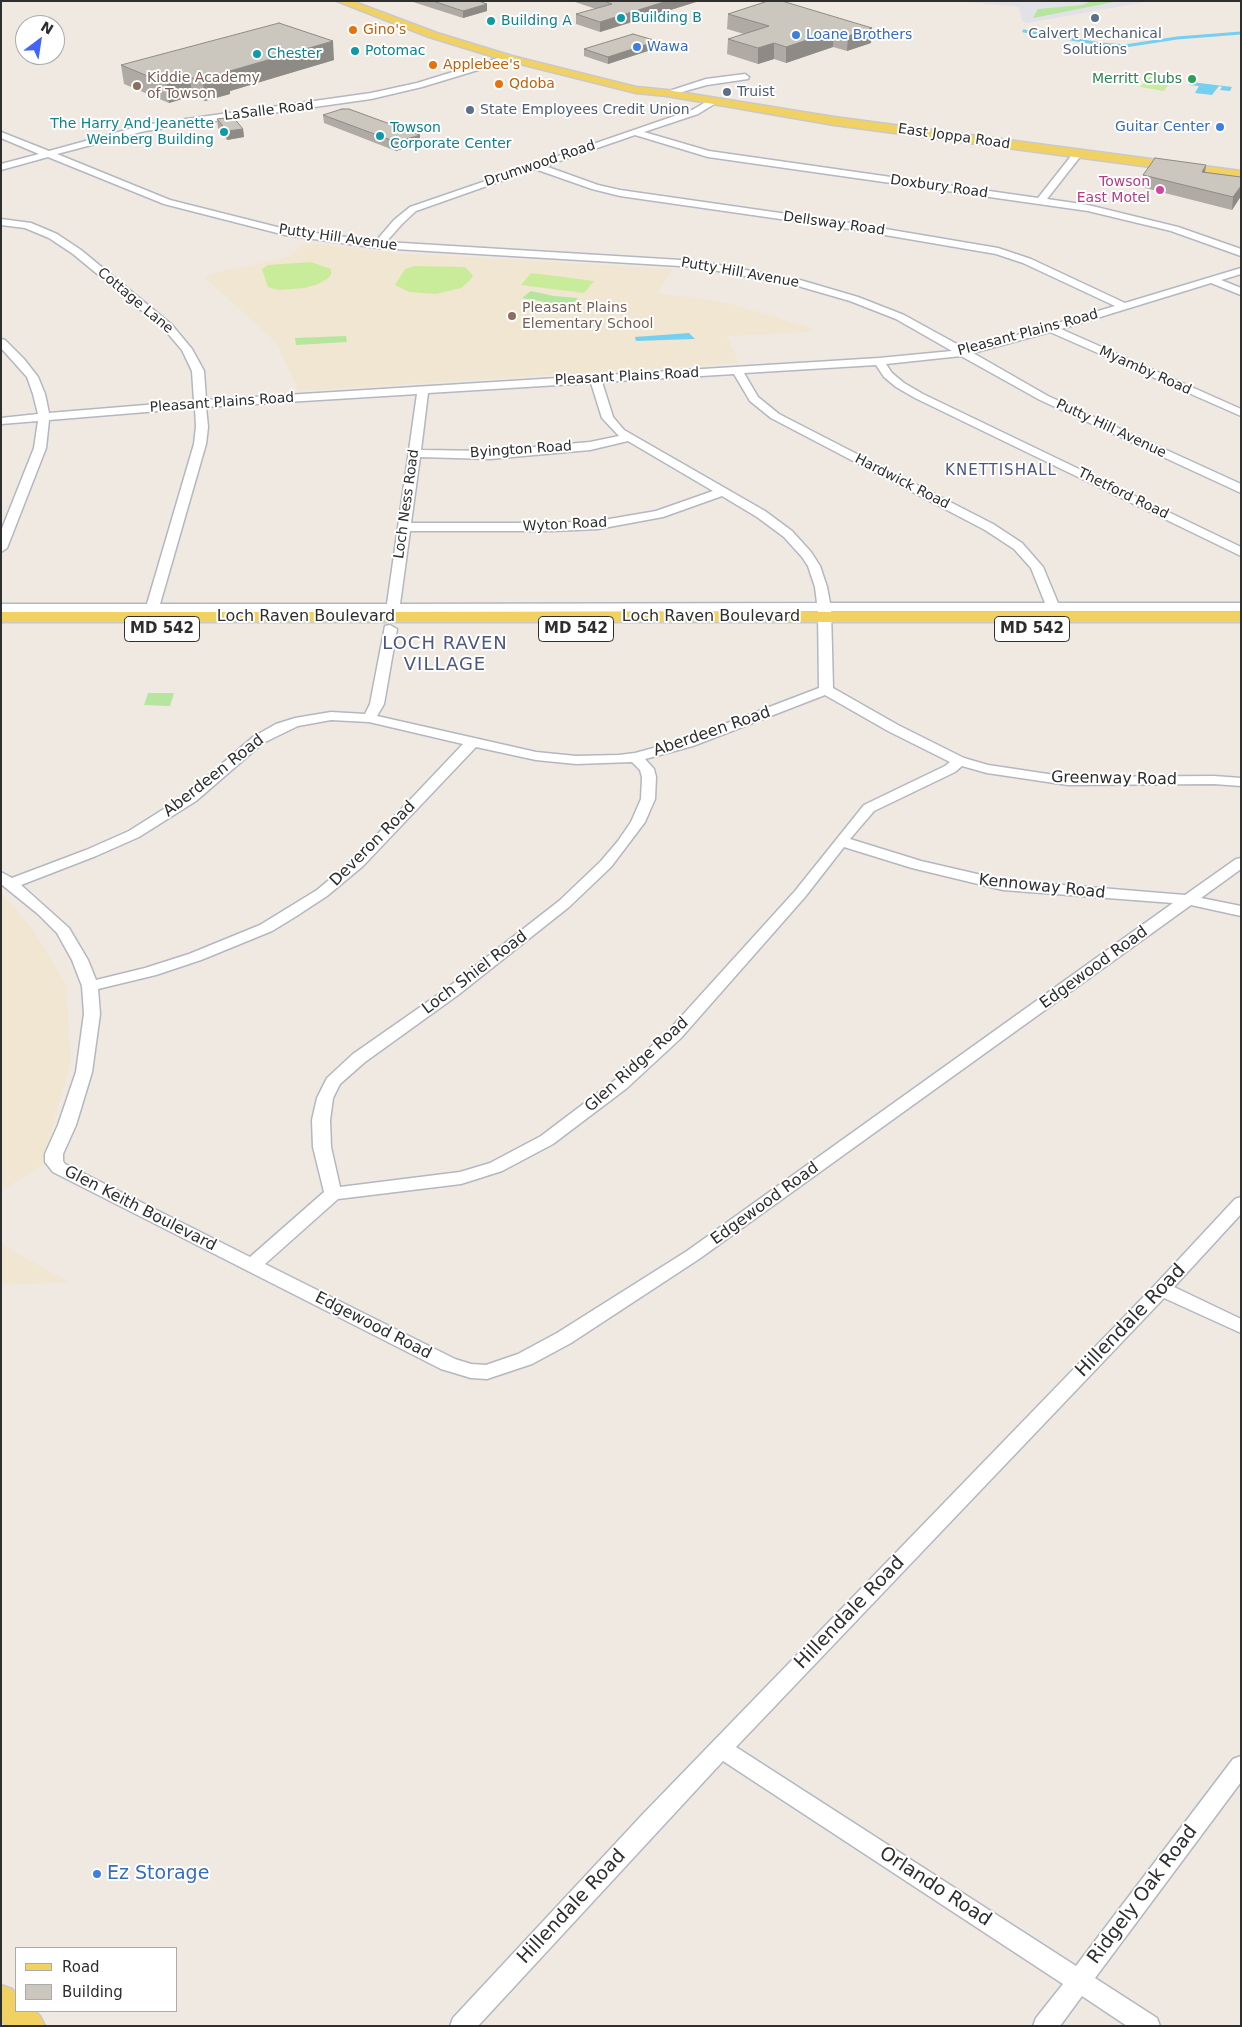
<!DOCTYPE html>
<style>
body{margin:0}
#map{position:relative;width:1242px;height:2027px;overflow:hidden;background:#efe9e1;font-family:"DejaVu Sans",sans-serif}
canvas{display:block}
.frame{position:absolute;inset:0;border:2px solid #2e2e2e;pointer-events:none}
.legend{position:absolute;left:15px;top:1947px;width:162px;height:65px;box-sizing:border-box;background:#fff;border:1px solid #ababab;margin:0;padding:6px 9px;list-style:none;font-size:15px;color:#2e2e2e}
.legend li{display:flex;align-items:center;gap:10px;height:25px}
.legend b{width:25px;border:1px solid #ababab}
.north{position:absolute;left:15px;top:15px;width:50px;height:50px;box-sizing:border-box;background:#fff;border:1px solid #ababab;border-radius:50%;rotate:31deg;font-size:14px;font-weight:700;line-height:20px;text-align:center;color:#2e2e2e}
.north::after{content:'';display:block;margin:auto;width:18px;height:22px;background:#4264fb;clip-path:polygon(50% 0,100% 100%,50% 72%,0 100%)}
</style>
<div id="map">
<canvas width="1242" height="2027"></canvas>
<div class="frame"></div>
<ul class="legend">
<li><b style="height:6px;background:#f2d163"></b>Road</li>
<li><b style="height:14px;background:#cbc7bf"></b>Building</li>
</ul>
<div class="north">N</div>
</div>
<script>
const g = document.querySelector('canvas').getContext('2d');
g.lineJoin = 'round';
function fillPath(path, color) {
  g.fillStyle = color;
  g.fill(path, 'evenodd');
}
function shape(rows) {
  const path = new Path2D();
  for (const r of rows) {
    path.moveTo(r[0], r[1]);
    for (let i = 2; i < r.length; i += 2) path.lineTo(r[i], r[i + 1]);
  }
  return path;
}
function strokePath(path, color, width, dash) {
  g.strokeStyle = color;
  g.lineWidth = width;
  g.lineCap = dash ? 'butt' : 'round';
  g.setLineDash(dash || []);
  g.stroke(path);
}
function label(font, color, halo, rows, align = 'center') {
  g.font = font + ' "DejaVu Sans",sans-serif';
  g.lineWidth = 4;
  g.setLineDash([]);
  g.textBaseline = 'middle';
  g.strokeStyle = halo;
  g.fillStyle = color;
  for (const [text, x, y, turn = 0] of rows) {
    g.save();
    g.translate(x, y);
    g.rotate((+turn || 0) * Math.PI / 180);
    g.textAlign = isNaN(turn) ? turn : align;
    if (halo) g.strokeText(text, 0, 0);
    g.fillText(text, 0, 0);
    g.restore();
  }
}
fillPath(shape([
 [954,1,1151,1,1027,23,1022,21,1019,7]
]), '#e3e1e8');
fillPath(shape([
 [306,243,394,253,672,269,658,293,728,303,812,328,809,332,727,336,739,363,299,391,276,342,205,278,209,274,286,258],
 [1,893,32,928,66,985,71,1061,42,1165,1,1191],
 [1,1242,15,1252,69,1282,1,1285]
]), '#f0e6d1');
fillPath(shape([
 [1091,1,1119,1,1033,18,1038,9,1082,5],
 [531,291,554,296,578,298,574,303,563,305,522,298],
 [346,336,347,342,296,345,295,338],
 [148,693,174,693,170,706,144,705]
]), '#b6e59e');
fillPath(shape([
 [1150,76,1156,76,1173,78,1164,91,1140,87],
 [311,262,331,269,331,275,327,279,318,284,305,288,278,290,268,287,262,269,268,265],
 [415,266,465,267,473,276,468,282,461,288,436,294,409,292,395,285,405,269],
 [531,273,571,278,594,281,584,293,521,285]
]), '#c9ec9a');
fillPath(shape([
 [1191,82,1232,87,1230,91,1220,90,1222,87,1219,86,1212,95,1195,93,1199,86,1189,85],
 [689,333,695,339,636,341,635,337]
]), '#75cff0');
strokePath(shape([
 [1024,31,1101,44,1125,46,1177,38,1241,33]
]), '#75cff0', 3);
const minor = shape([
 [508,55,511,56,511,60,422,87,371,99,145,131,57,154,170,200,285,229,376,241,394,220,410,207,692,110,713,98,716,99,716,103,698,114,644,132,709,151,1038,198,1075,151,1078,150,1083,153,1047,199,1088,205,1178,227,1241,249,1241,256,1171,231,1088,211,708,157,635,135,545,166,598,185,620,190,850,223,998,248,1031,259,1125,303,1241,268,1241,274,1221,280,1241,288,1241,295,1211,283,1061,329,1241,409,1241,416,1050,332,973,353,1048,396,1241,484,1241,493,1040,400,961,356,886,364,892,373,904,383,923,394,1241,547,1241,556,915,398,896,387,884,377,876,365,744,373,758,397,779,414,993,524,1022,543,1043,567,1058,603,1241,603,1241,611,831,611,833,688,898,725,964,758,988,765,1068,777,1214,776,1241,778,1241,786,1214,784,1068,785,987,773,962,766,955,772,874,811,850,839,921,861,1003,880,1185,895,1236,859,1241,858,1241,869,1201,898,1241,906,1241,916,1191,905,699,1259,571,1343,532,1364,487,1379,471,1378,441,1369,53,1172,45,1162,45,1154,58,1125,76,1072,84,1014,82,986,72,960,57,933,38,914,1,884,1,872,12,878,86,850,129,831,186,795,253,737,276,724,295,718,331,712,365,714,370,704,385,626,390,625,397,629,384,704,377,716,536,752,576,756,619,755,635,753,683,740,819,688,818,611,399,612,397,620,392,621,385,617,386,612,1,612,1,604,147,604,194,444,196,427,195,408,49,420,46,448,7,548,1,552,1,531,34,448,38,421,1,424,1,418,38,414,33,394,27,377,1,348,1,339,5,340,24,359,38,377,45,394,49,413,194,401,192,371,182,350,164,329,73,254,49,238,25,228,1,225,1,219,31,223,57,234,81,250,172,325,192,349,204,371,206,400,879,358,952,351,896,319,850,301,798,286,697,267,378,248,285,235,164,204,48,157,1,170,1,164,39,154,1,138,1,132,49,151,144,125,371,93,417,83,508,55],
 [535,169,592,189,620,196,850,229,996,254,1023,263,1115,306,983,345,964,348,904,315,858,297,800,280,697,261,386,242,402,224,416,211,535,169],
 [734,374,750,401,771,418,985,530,1014,549,1031,568,1045,603,830,603,827,587,820,566,811,552,792,531,765,511,624,430,613,417,602,382,734,374],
 [591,383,602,418,619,436,590,442,490,451,421,450,428,393,591,383],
 [417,394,387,604,160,604,206,444,208,427,206,407,417,394],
 [628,441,713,491,656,511,598,521,553,523,411,523,420,457,490,459,590,450,628,441],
 [722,496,757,517,784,537,802,557,808,566,815,587,817,603,400,604,410,531,553,531,598,529,663,517,722,496],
 [825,695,888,731,950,762,945,766,864,805,795,891,669,1030,615,1080,541,1136,490,1163,460,1172,340,1187,331,1147,330,1120,333,1098,340,1084,365,1062,458,995,569,907,611,867,645,822,655,799,656,777,654,769,645,759,693,746,825,695],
 [331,720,369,722,463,744,353,860,317,890,260,925,189,954,145,968,96,980,88,960,69,928,21,885,96,856,139,837,196,801,263,743,298,726,331,720],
 [476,747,536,760,576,764,632,762,640,770,642,777,641,799,631,822,618,841,601,861,559,901,446,989,353,1054,327,1078,317,1098,312,1120,313,1147,324,1192,250,1257,65,1164,63,1161,63,1154,76,1125,92,1072,100,1014,98,989,156,975,201,960,272,931,295,917,327,896,363,866,476,747],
 [844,847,912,868,1003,890,1173,903,687,1251,557,1333,518,1354,486,1365,471,1364,455,1359,265,1264,338,1199,461,1184,502,1171,553,1144,627,1088,681,1038,805,897,844,847],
 [745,74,749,77,748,79,707,85,667,96,663,93,706,79,745,74],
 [1241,1197,1241,1214,1174,1287,1241,1319,1241,1333,1164,1298,736,1747,1076,1966,1233,1759,1241,1756,1241,1782,1095,1978,1157,2018,1160,2026,1127,2026,1082,1996,1060,2026,1033,2026,1036,2018,1063,1984,723,1761,478,2026,450,2026,453,2018,642,1815,1155,1285,1235,1199,1241,1197]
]);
const major = shape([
 [337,1,352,1,437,33,512,56,636,87,667,90,834,117,1241,171,1241,179,834,125,667,96,636,93,504,60,429,37,337,1],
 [1,612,1241,612,1241,622,1,622,1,612],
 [1,1985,12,1989,16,1993,16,2011,35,2011,40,2016,45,2026,7,2026,1,2020,1,1985]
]);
strokePath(minor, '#b4b7c1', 3);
strokePath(major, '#c9c9c9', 3);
fillPath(minor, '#fff');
fillPath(major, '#f2d163');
fillPath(shape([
 [413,1,479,1,487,4,487,11,463,18,413,2],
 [572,1,696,1,696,2,600,32,576,24,576,14,596,9],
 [768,1,871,43,847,51,833,47,786,63,774,59,758,64,727,54,728,39,744,34,727,29,728,14],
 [657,41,657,48,608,64,584,56,584,49],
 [334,60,230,91,230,94,205,101,192,96,169,103,124,84,121,65],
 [323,115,420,143,396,151,324,123],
 [217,119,243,129,244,137,227,140,218,128],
 [1206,165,1205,172,1241,177,1241,196,1232,210,1141,187,1143,175]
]), '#afaba4');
fillPath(shape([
 [667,1,696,1,696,2,600,32,600,22],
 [487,4,487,11,463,18,463,11],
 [872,28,871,43,847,51,848,36],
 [834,31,833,47,786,63,786,47],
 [333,41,334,60,230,91,230,94,205,101,203,82,223,73],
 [657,41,657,48,608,64,608,57],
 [774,43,774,59,758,64,758,48],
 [190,77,192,96,169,103,167,84],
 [243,129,244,137,227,140,227,131],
 [420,135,420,143,396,151,396,142],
 [1206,165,1204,177,1202,172],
 [1241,186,1241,196,1232,210,1233,197]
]), '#8e8b86');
const building = shape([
 [433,1,479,1,487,4,463,11,433,1],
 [604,1,667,1,600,22,576,14,612,4,604,1],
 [768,1,782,1,872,28,848,36,834,31,786,47,774,43,758,48,728,39,769,26,728,14,768,1],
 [279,23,333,41,223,73,229,75,203,82,190,77,167,84,121,65,279,23],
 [633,34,657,41,608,57,584,49,633,34],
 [342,109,349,109,420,135,396,142,323,115,342,109],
 [233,117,243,129,227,131,217,119,233,117],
 [1155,158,1206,165,1202,172,1241,177,1241,186,1233,197,1143,175,1155,158]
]);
fillPath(building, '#cbc7bf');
strokePath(building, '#8e8b86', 1);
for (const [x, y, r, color] of [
 [621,18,5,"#0f9aa8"],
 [1095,18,5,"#5c6f8a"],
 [491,21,5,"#0f9aa8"],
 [353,30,5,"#e8710a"],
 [796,35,5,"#3f7fe0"],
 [637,47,5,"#3f7fe0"],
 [355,51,5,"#0f9aa8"],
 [257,54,5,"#0f9aa8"],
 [433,65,5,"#e8710a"],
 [1192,79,5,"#2e9e5b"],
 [499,84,5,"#e8710a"],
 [137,86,5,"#8d6e63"],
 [727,92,5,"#5c6f8a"],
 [470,110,5,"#5c6f8a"],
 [1220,127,5,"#3f7fe0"],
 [224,132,5,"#0f9aa8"],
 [380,136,5,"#0f9aa8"],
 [1160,190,5,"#d1479c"],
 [512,316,5,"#8d6e63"],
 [97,1874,5,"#3f7fe0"]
]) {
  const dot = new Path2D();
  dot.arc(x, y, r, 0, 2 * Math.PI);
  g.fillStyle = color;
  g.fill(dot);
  strokePath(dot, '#fff', 2);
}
label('14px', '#0d838f', '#fff', [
 ["Building B",631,18],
 ["Building A",501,21],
 ["Potomac",365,51],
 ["Chester",267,54],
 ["The Harry And Jeanette",214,124,"right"],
 ["Weinberg Building",214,140,"right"],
 ["Towson",390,128],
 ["Corporate Center",390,144]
], 'left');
label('14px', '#c56008', '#fff', [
 ["Gino's",363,30],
 ["Applebee's",443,65],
 ["Qdoba",509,84]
], 'left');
label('14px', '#4e5e75', '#fff', [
 ["Calvert Mechanical",1095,34,"center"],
 ["Solutions",1095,50,"center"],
 ["Truist",737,92],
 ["State Employees Credit Union",480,110]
], 'left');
label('14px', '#366cbe', '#fff', [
 ["Loane Brothers",806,35],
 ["Wawa",647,47],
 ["Guitar Center",1210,127,"right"]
], 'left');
label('14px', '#785e54', '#fff', [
 ["Kiddie Academy",147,78],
 ["of Towson",147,94],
 ["Pleasant Plains",522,308],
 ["Elementary School",522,324]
], 'left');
label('14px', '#27864d', '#fff', [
 ["Merritt Clubs",1182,79]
], 'right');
label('14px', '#2e2e2e', '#fff', [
 ["LaSalle Road",269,111,-7],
 ["East Joppa Road",954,137,8],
 ["Drumwood Road",540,164,-19],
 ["Doxbury Road",939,187,8],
 ["Dellsway Road",834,224,8],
 ["Putty Hill Avenue",338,238,8],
 ["Putty Hill Avenue",740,273,10],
 ["Cottage Lane",135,301,40],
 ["Pleasant Plains Road",1028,333,-15],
 ["Myamby Road",1145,371,24],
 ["Pleasant Plains Road",627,377,-3],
 ["Pleasant Plains Road",222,403,-4],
 ["Putty Hill Avenue",1111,429,25],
 ["Byington Road",521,450,-4],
 ["Hardwick Road",902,482,27],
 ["Thetford Road",1123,494,26],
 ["Loch Ness Road",407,504,-82],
 ["Wyton Road",565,525,-3]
]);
label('14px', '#b23c85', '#fff', [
 ["Towson",1150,182],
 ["East Motel",1150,198]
], 'right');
g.letterSpacing = '1px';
label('15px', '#4d5680', '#fff', [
 ["KNETTISHALL",1001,471]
]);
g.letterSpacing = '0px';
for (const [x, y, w] of [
 [162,629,75],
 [576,629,75],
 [1032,629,75]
]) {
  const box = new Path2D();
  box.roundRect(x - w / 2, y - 12.5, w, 25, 4);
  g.fillStyle = '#fff';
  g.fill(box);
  strokePath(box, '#2e2e2e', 1);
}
label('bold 15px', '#2e2e2e', null, [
 ["MD 542",162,629],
 ["MD 542",576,629],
 ["MD 542",1032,629]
]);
label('16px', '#2e2e2e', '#fff', [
 ["Loch Raven Boulevard",306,617],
 ["Loch Raven Boulevard",711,617],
 ["Aberdeen Road",712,732,-19],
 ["Aberdeen Road",214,776,-38],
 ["Greenway Road",1114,779,1],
 ["Deveron Road",373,844,-45],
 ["Kennoway Road",1042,887,6],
 ["Edgewood Road",1094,968,-36],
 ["Loch Shiel Road",475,973,-37],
 ["Glen Ridge Road",637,1065,-42],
 ["Edgewood Road",765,1204,-36],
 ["Glen Keith Boulevard",140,1209,27],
 ["Edgewood Road",373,1326,27]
]);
g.letterSpacing = '1px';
label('18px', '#4d5680', '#fff', [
 ["LOCH RAVEN",445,644],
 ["VILLAGE",445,665]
]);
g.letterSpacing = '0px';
label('19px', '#2e2e2e', '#fff', [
 ["Hillendale Road",1131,1321,-46],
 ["Hillendale Road",850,1613,-46],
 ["Orlando Road",935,1887,33],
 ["Ridgely Oak Road",1143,1895,-53],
 ["Hillendale Road",572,1907,-47]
]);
label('19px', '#366cbe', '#fff', [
 ["Ez Storage",107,1874]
], 'left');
</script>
